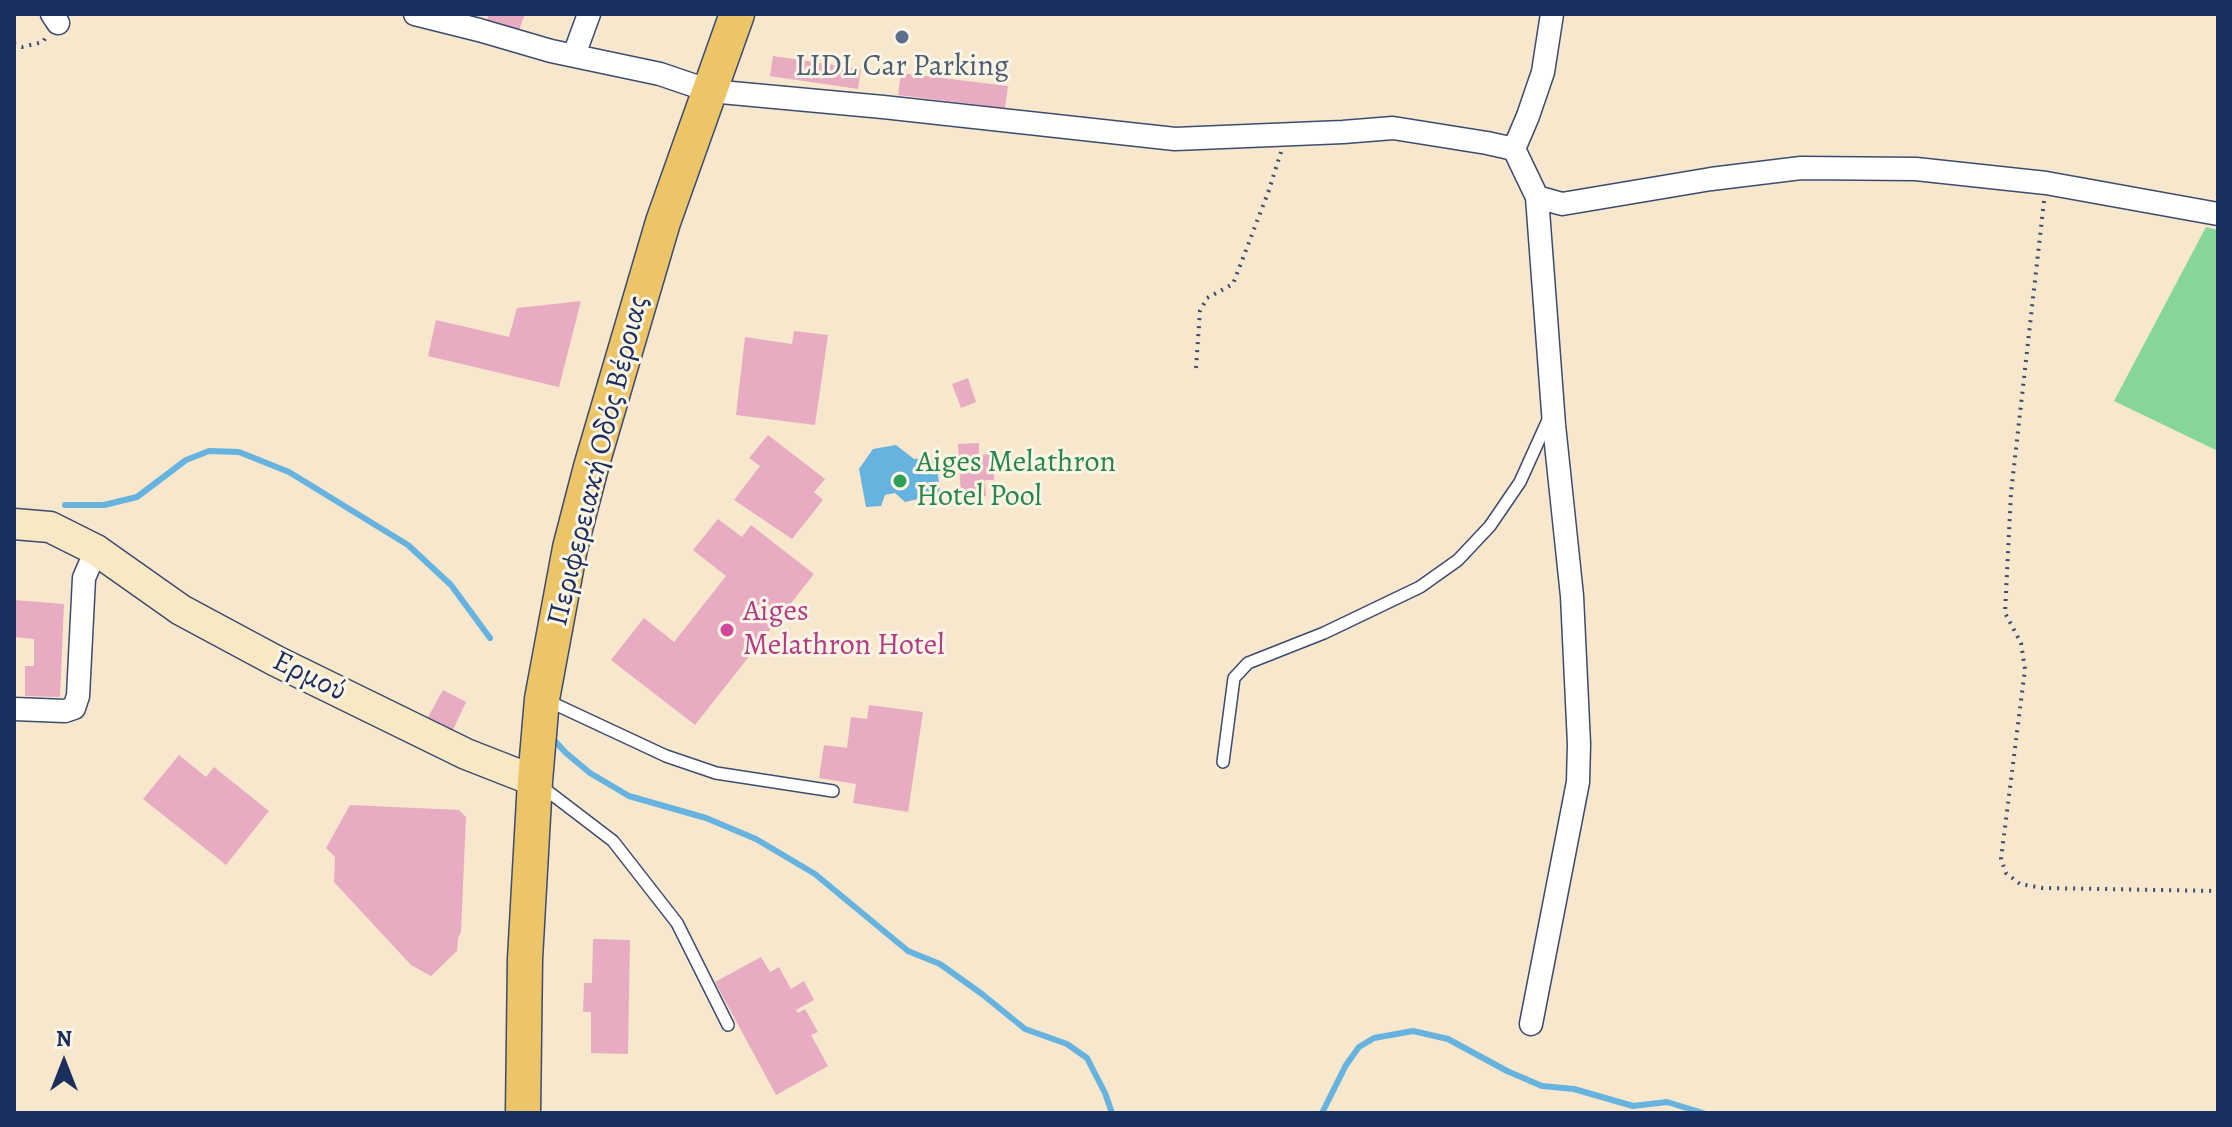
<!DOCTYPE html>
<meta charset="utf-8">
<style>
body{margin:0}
#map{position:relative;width:2232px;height:1127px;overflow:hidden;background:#f6e7cd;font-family:Alegreya,serif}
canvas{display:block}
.frame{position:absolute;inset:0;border:16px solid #1b2f5e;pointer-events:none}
.north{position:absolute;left:24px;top:1023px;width:80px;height:80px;-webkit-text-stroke:6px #fcf5e5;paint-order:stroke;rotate:0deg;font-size:22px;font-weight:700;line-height:32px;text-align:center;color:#1b2f5e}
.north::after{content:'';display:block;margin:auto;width:28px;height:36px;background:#1b2f5e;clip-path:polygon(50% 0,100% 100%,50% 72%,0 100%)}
</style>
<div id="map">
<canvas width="2232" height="1127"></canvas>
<div class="frame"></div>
<div class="north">N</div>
</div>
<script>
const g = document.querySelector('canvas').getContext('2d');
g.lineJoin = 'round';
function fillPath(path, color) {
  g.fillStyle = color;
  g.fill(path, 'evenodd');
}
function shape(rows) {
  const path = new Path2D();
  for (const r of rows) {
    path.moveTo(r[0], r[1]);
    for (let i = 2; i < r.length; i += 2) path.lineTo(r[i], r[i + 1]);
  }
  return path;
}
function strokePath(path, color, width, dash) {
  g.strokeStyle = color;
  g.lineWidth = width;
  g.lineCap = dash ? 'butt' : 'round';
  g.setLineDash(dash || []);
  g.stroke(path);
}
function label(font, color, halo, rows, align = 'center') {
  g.font = font + ' Alegreya,serif';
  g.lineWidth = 6;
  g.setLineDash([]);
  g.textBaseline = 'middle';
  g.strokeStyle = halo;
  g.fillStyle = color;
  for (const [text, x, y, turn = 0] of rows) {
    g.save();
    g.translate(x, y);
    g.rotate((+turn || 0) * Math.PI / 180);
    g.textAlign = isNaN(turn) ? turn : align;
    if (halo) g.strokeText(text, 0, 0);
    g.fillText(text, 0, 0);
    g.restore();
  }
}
fillPath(shape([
 [2206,227,2218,230,2218,451,2114,401]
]), '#85d697');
fillPath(shape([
 [896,445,914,459,936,456,940,494,905,502,895,493,885,495,881,506,866,507,859,469,873,449]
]), '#67b3e0');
strokePath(shape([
 [65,505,104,505,137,497,186,460,209,451,239,452,289,472,408,545,451,585,490,638],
 [553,739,566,753,590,773,629,796,706,818,756,839,815,874,908,951,940,964,982,994,1025,1029,1067,1044,1087,1058,1105,1093,1112,1113],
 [1322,1113,1346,1065,1359,1047,1374,1038,1413,1031,1448,1039,1507,1071,1542,1086,1574,1089,1633,1106,1667,1102,1703,1113]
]), '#67b3e0', 6);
fillPath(shape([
 [489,14,525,14,518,33,486,23],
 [773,56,861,69,858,89,770,76],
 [901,73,1008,86,1005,108,898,95],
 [581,301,559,387,428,356,436,320,509,337,517,308],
 [794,331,828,335,815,425,736,415,745,337,792,344],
 [968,378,976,402,961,408,952,384],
 [768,435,825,479,814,492,823,500,792,539,734,500,760,466,749,458],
 [979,443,979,455,993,454,994,480,985,480,986,496,961,497,958,444],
 [718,519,742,537,751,525,814,574,695,725,611,660,644,618,674,642,726,576,693,550],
 [14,600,64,604,60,697,25,696,25,666,34,666,34,639,14,637],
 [443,690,466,702,451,734,427,719],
 [869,705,923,712,908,812,853,803,856,784,819,778,824,745,847,748,851,717,867,719],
 [179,755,206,777,214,767,269,811,226,865,143,799],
 [350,805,459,810,466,817,461,932,458,938,457,951,431,976,411,965,334,882,335,857,326,848],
 [593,939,630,940,628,1054,591,1053,591,1012,583,1012,584,983,592,983],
 [761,957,770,972,779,967,791,989,804,981,814,1000,796,1010,798,1013,805,1009,818,1032,811,1035,828,1066,776,1095,715,982]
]), '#e8acc2');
const lane = shape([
 [546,700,666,756,716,773,833,791],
 [1223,762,1234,678,1248,663,1324,633,1420,587,1458,560,1490,526,1520,482,1548,420],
 [541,786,613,841,677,923,728,1025]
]);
const street = shape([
 [52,14,58,23],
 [415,14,479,30,551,51,660,74,710,91,883,107,1175,139,1343,132,1393,128,1487,143,1514,149,1537,197,1562,204,1711,179,1801,168,1916,169,2046,183,2218,214],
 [574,55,589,14],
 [1514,149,1528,116,1543,72,1552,14],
 [14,709,65,711,74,708,78,696,84,578,96,550],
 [1531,1024,1578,782,1579,744,1572,596,1554,425,1537,197]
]);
const secondary = shape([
 [14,524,50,527,96,550,181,610,276,661,466,754,535,781]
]);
const primary = shape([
 [523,1113,525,959,535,781,542,699,570,548,591,467,663,222,737,14]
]);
strokePath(lane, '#3c4b6f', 14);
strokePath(street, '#3c4b6f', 25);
strokePath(secondary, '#3c4b6f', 33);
strokePath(primary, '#3c4b6f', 37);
strokePath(shape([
 [14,44,22,47,43,42,46,37],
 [2044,201,2011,493,2005,613,2021,643,2025,669,2001,859,2006,873,2020,884,2043,888,2218,891],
 [1196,368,1200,311,1207,298,1233,284,1269,190,1281,152]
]), '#3c4b6f', 4, [2, 6]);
strokePath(lane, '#fff', 11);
strokePath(street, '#fff', 22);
strokePath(secondary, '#f8e8c3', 30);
strokePath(primary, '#edc569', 34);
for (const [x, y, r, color] of [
 [902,37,8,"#5c6f8a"],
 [900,481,8,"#2e9e5b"],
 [727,630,8,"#d1479c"]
]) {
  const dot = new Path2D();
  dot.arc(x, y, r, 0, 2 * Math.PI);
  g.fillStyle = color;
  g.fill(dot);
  strokePath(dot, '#fcf5e5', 3);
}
label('30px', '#4e5e75', '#fcf5e5', [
 ["LIDL Car Parking",902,68]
]);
label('30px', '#1b2f5e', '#fcf5e5', [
 ["Περιφερειακή Οδός Βέροιας",599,461,-76],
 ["Ερμού",309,677,26]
]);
label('30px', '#27864d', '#fcf5e5', [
 ["Aiges Melathron",916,464],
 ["Hotel Pool",916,498]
], 'left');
label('30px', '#b23c85', '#fcf5e5', [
 ["Aiges",743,613],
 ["Melathron Hotel",743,647]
], 'left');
</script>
